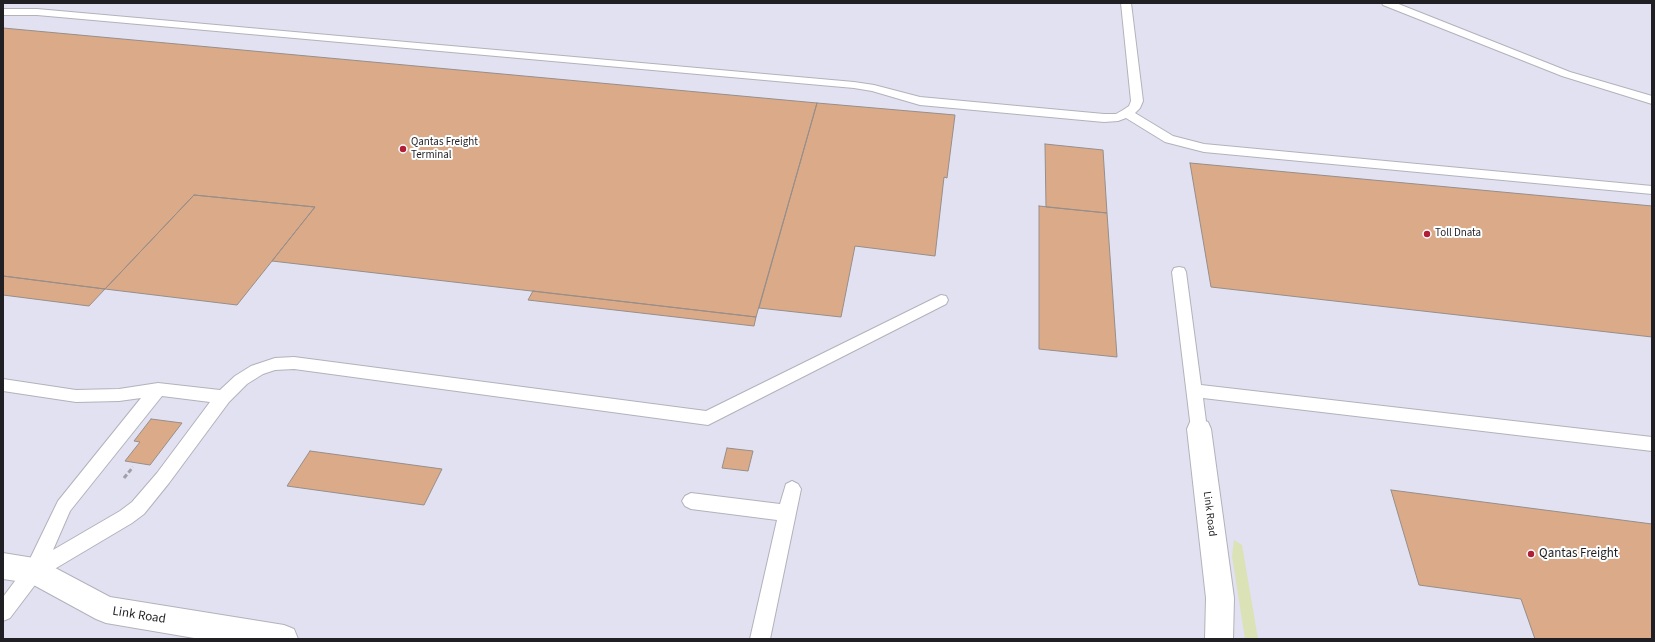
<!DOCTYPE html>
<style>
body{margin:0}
#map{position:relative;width:1655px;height:642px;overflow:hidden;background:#eeeef8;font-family:"Source Sans 3",sans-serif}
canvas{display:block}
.frame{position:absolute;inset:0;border:4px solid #201f23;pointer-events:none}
</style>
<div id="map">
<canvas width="1655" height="642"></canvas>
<div class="frame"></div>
</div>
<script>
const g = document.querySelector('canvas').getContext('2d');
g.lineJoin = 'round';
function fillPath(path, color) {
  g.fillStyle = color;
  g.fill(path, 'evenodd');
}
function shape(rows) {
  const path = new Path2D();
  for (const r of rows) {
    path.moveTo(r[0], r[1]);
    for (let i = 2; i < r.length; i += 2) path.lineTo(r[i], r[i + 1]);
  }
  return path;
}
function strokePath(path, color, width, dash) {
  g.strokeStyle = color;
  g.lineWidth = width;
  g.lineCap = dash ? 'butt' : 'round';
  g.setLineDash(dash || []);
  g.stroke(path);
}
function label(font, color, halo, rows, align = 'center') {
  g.font = font + ' "Source Sans 3",sans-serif';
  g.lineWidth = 4;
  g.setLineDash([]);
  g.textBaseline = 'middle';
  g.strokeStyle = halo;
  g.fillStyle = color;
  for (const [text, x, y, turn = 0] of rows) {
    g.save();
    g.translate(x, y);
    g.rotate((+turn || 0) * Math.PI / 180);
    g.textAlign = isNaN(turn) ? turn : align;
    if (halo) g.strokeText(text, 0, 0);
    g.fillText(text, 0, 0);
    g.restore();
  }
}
fillPath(shape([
 [3,3,1652,3,1652,639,3,639]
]), '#e1e1f2');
fillPath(shape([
 [1234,540,1242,545,1258,639,1245,639,1232,556]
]), '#dbe2b6');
const building = shape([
 [3,28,817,103,756,317,272,261,315,207,194,195,105,289,3,276,3,28],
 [817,103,955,115,947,178,944,177,935,256,855,246,841,317,759,308,817,103],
 [1045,144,1103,150,1107,213,1046,207,1045,144],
 [1190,163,1652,206,1652,337,1211,287,1190,163],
 [194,195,315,207,237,305,105,289,194,195],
 [1039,206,1107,213,1117,357,1039,349,1039,206],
 [3,276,105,289,89,306,3,295,3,276],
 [533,291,756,317,754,326,528,300,533,291],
 [151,419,182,423,150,465,125,461,140,442,134,441,151,419],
 [727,448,753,451,748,471,722,468,727,448],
 [310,451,442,469,424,505,287,486,310,451],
 [1391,490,1652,524,1652,639,1535,639,1521,599,1419,585,1391,490]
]);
fillPath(building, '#dbab89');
strokePath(building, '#978e89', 1);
const lane = shape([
 [1121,3,1131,3,1143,101,1140,108,1135,113,1173,136,1204,144,1652,186,1652,194,1204,152,1165,142,1126,118,1118,121,1104,122,920,105,872,91,854,88,37,15,3,15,3,9,37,9,854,82,874,85,920,97,1104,114,1116,114,1123,110,1129,106,1131,101,1121,3],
 [1382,3,1396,3,1570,72,1652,96,1652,104,1562,76,1383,5,1382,3],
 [1179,267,1184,268,1186,272,1201,385,1652,437,1652,451,1203,398,1207,429,1205,434,1199,436,1193,434,1191,429,1172,272,1174,268,1179,267],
 [941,295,946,296,948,300,946,304,708,425,294,369,275,370,263,374,247,384,229,402,169,483,144,514,132,523,41,577,10,618,3,621,3,597,27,565,58,501,141,398,119,401,76,402,3,391,3,379,76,390,119,389,158,383,220,390,235,376,251,366,275,358,294,357,706,411,941,295],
 [162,396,210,402,157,473,132,502,120,511,53,550,70,511,162,396],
 [792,481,798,484,801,489,770,639,750,639,777,520,691,509,685,506,682,501,685,496,691,493,780,504,786,484,792,481]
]);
const street = shape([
 [1199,419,1208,422,1211,429,1234,598,1233,639,1205,639,1206,598,1187,429,1190,422,1199,419],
 [3,553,34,558,44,562,110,597,284,625,294,629,298,639,200,639,106,623,96,619,30,583,3,579,3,553]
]);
strokePath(lane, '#b2b2bb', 2);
strokePath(street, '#b2b2bb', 2);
strokePath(shape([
 [124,478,133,467]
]), '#9f9fa7', 3, [4.5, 2.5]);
fillPath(lane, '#fff');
fillPath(street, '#fff');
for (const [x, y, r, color] of [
 [403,149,4,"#b11e37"],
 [1427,234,4,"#b11e37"],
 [1531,554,4,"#b11e37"]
]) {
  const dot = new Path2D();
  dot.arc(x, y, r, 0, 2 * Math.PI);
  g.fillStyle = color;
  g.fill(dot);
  strokePath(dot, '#fff', 1.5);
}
label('11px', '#201f23', '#fff', [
 ["Qantas Freight",411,143],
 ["Terminal",411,156],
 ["Toll Dnata",1435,234]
], 'left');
label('11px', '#201f23', '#fff', [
 ["Link Road",1209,514,83]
]);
label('13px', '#201f23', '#fff', [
 ["Qantas Freight",1539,554]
], 'left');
label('13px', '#201f23', '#fff', [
 ["Link Road",139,616,9]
]);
</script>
